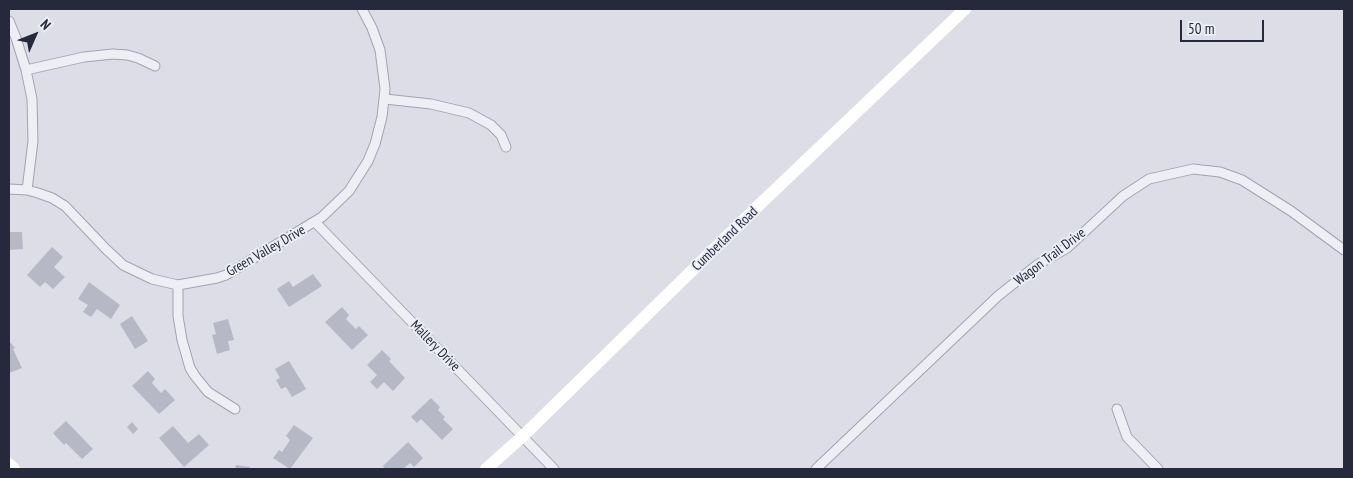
<!DOCTYPE html>
<style>
body{margin:0}
#map{position:relative;width:1353px;height:478px;overflow:hidden;background:#dcdde6;font-family:"PT Sans Narrow",sans-serif}
canvas{display:block}
.frame{position:absolute;inset:0;border:10px solid #26293c;pointer-events:none}
.north{position:absolute;left:10px;top:10px;width:50px;height:50px;-webkit-text-stroke:4px #ebedf4;paint-order:stroke;rotate:46deg;font-size:14px;font-weight:700;line-height:20px;text-align:center;color:#26293c}
.north::after{content:'';display:block;margin:auto;width:18px;height:22px;background:#26293c;clip-path:polygon(50% 0,100% 100%,50% 72%,0 100%)}
.scale{position:absolute;left:1180px;top:20px;width:84px;height:22px;box-sizing:border-box;border:2px solid #26293c;border-top:0;padding-left:6px;font-size:15px;line-height:18px;white-space:nowrap;color:#26293c;-webkit-text-stroke:4px #ebedf4;paint-order:stroke}
</style>
<div id="map">
<canvas width="1353" height="478"></canvas>
<div class="frame"></div>
<div class="north">N</div>
<div class="scale">50 m</div>
</div>
<script>
const g = document.querySelector('canvas').getContext('2d');
g.lineJoin = 'round';
function fillPath(path, color) {
  g.fillStyle = color;
  g.fill(path, 'evenodd');
}
function shape(rows) {
  const path = new Path2D();
  for (const r of rows) {
    path.moveTo(r[0], r[1]);
    for (let i = 2; i < r.length; i += 2) path.lineTo(r[i], r[i + 1]);
  }
  return path;
}
function strokePath(path, color, width, dash) {
  g.strokeStyle = color;
  g.lineWidth = width;
  g.lineCap = dash ? 'butt' : 'round';
  g.setLineDash(dash || []);
  g.stroke(path);
}
function label(font, color, halo, rows, align = 'center') {
  g.font = font + ' "PT Sans Narrow",sans-serif';
  g.lineWidth = 4;
  g.setLineDash([]);
  g.textBaseline = 'middle';
  g.strokeStyle = halo;
  g.fillStyle = color;
  for (const [text, x, y, turn = 0] of rows) {
    g.save();
    g.translate(x, y);
    g.rotate((+turn || 0) * Math.PI / 180);
    g.textAlign = isNaN(turn) ? turn : align;
    if (halo) g.strokeText(text, 0, 0);
    g.fillText(text, 0, 0);
    g.restore();
  }
}
fillPath(shape([
 [9,232,22,232,23,249,9,250],
 [52,247,63,257,54,267,65,277,53,289,45,282,40,287,27,275],
 [313,274,322,286,289,307,277,289,289,281,293,287],
 [89,282,120,305,111,319,97,309,91,317,83,312,88,305,78,299],
 [342,307,349,315,346,319,356,329,359,326,368,335,352,350,325,322],
 [132,316,148,341,135,349,120,324],
 [228,319,234,340,228,341,230,350,217,354,212,335,216,334,213,323],
 [9,341,15,348,13,349,22,368,9,373],
 [382,350,391,359,389,361,405,378,393,391,384,382,377,389,370,382,377,375,367,365],
 [289,361,306,389,292,397,286,387,281,389,276,380,280,378,275,369],
 [148,371,155,379,152,383,161,393,165,389,175,400,159,414,132,386],
 [431,398,440,407,438,410,445,417,443,419,453,429,442,440,421,419,417,423,411,417],
 [66,421,93,449,82,459,66,443,64,445,53,433],
 [132,422,138,429,133,434,127,427],
 [294,425,313,438,290,469,273,458,279,450,282,452,290,440,286,436],
 [173,426,188,443,199,434,209,445,184,467,159,438],
 [408,442,423,458,414,467,410,463,403,469,385,469,383,466],
 [236,465,250,467,249,469,235,469]
]), '#b6b8c6');
const street = shape([
 [9,21,16,38,26,70,32,99,33,141,27,190],
 [26,70,84,57,113,54,127,55,138,58,155,66],
 [385,99,431,104,469,113,491,125,501,135,506,147],
 [9,189,27,190,38,193,52,198,65,206,106,249,123,265,152,279,178,285,217,278,226,275,322,217,349,191,368,161,375,144,382,117,385,89,380,50,372,28,362,9],
 [315,222,554,469],
 [178,285,178,316,182,340,190,368,195,376,208,392,235,409],
 [1117,409,1127,437,1158,469],
 [816,469,998,296,1037,265,1067,248,1123,196,1149,179,1193,169,1220,172,1242,180,1291,211,1344,250]
]);
strokePath(street, '#a2a3b0', 11);
strokePath(street, '#eeeff5', 9);
strokePath(shape([
 [9,464,14,469],
 [486,469,523,436,757,207,965,9]
]), '#fff', 12);
label('14px', '#26293c', '#ebedf4', [
 ["Cumberland Road",725,239,-44],
 ["Green Valley Drive",266,251,-30],
 ["Wagon Trail Drive",1050,257,-37],
 ["Mallery Drive",435,346,46]
]);
</script>
